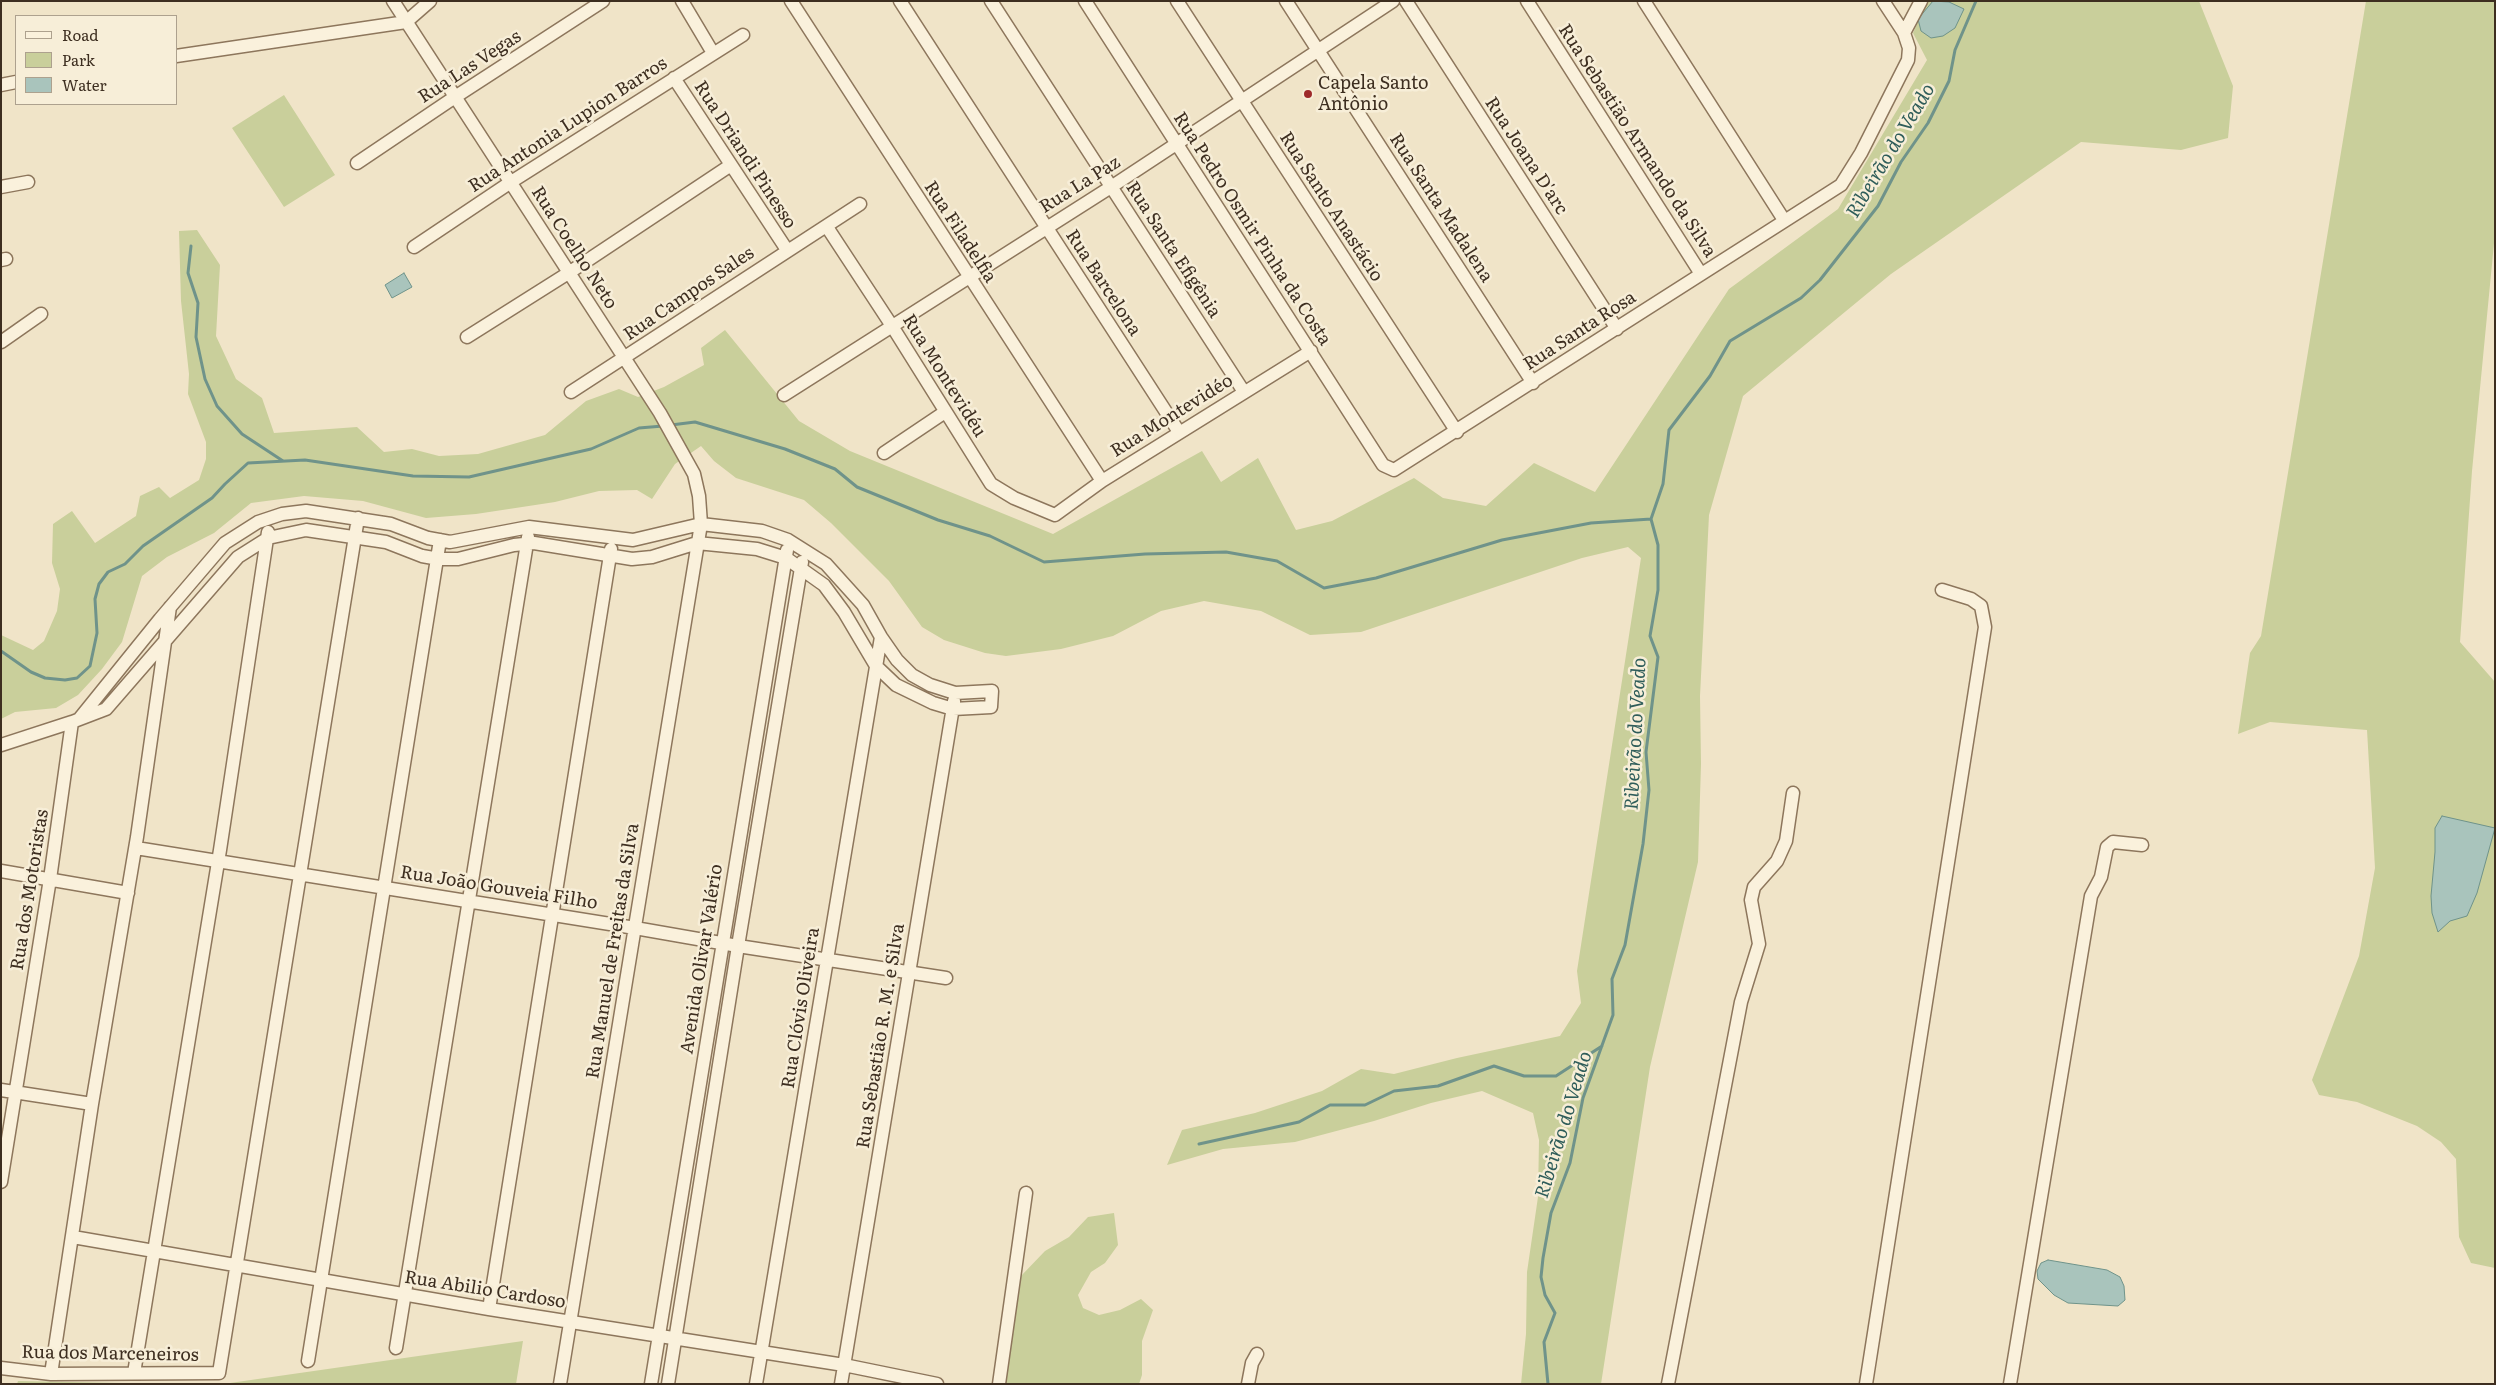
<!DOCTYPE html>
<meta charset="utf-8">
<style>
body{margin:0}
#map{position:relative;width:2496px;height:1385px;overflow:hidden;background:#f0e4c8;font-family:Literata,serif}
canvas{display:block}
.frame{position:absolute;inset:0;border:2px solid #3d2e20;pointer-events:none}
.legend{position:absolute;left:15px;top:15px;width:162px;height:90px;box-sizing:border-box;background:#f7eed8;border:1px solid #ada18e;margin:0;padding:6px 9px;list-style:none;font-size:15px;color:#3d2e20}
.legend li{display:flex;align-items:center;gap:10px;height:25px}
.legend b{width:25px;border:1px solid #ada18e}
</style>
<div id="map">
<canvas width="2496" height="1385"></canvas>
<div class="frame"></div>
<ul class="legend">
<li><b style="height:6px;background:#faf1dc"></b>Road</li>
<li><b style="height:14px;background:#c9cf9b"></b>Park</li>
<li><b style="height:14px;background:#a9c4bc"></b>Water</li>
</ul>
</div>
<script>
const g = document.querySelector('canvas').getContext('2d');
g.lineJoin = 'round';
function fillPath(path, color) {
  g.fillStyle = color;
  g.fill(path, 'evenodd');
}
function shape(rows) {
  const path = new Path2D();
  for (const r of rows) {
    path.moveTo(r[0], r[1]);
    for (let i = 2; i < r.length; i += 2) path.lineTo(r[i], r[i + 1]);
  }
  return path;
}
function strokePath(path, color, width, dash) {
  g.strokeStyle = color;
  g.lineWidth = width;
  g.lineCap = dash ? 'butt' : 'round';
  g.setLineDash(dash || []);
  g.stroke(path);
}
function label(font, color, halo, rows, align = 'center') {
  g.font = font + ' Literata,serif';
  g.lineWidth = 5;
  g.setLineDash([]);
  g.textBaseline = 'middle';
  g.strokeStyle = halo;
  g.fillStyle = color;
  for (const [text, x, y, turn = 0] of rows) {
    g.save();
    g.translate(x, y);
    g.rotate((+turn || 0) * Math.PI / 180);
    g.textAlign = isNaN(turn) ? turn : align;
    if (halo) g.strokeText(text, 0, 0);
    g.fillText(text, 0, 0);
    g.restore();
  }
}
fillPath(shape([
 [1927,1,2199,1,2233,86,2228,138,2181,150,2081,142,1891,274,1743,396,1709,515,1700,696,1701,764,1698,862,1650,1067,1601,1384,1521,1384,1526,1334,1527,1272,1538,1197,1539,1140,1533,1113,1482,1091,1431,1103,1374,1121,1295,1142,1223,1149,1167,1165,1182,1130,1255,1113,1322,1091,1361,1069,1394,1074,1457,1058,1560,1036,1581,1003,1577,971,1641,558,1628,547,1582,558,1361,632,1310,635,1261,611,1204,601,1161,611,1113,636,1061,649,1006,656,985,653,944,640,922,627,889,581,831,523,804,500,736,478,714,461,701,446,675,464,652,499,637,490,599,491,555,502,476,514,426,518,363,501,304,496,251,503,214,533,167,557,142,576,122,642,102,669,78,695,56,708,15,712,1,719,1,635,33,650,44,641,57,611,60,589,52,563,53,524,72,511,95,543,136,516,140,496,159,487,170,498,199,480,206,459,206,442,188,394,189,374,181,301,179,231,197,230,220,265,216,336,236,379,262,398,274,433,357,427,384,452,412,449,439,456,478,454,545,435,586,401,619,389,638,397,664,387,704,365,701,348,725,330,799,421,850,451,1053,534,1202,451,1221,482,1258,458,1296,530,1332,521,1414,478,1443,498,1486,506,1534,463,1595,492,1729,289,1838,209,1927,60,1913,33],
 [2366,1,2495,1,2495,233,2472,471,2460,642,2495,682,2495,1268,2471,1263,2459,1237,2456,1159,2441,1142,2417,1126,2357,1102,2319,1095,2312,1080,2359,956,2375,868,2367,730,2270,722,2238,734,2250,653,2261,636],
 [284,95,335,175,284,207,232,128],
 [1114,1213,1118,1245,1105,1263,1091,1272,1078,1295,1083,1308,1099,1315,1120,1310,1141,1299,1153,1310,1142,1341,1142,1375,1139,1384,1005,1384,1021,1276,1045,1251,1069,1237,1088,1217],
 [523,1341,516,1384,223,1384],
 [18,1381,175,1384,17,1384]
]), '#c9cf9b');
const water = shape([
 [1933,1,1949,2,1964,9,1955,28,1943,36,1931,38,1921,31,1918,19,1933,1],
 [404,273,412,287,392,298,385,285,404,273],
 [2442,816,2495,828,2477,893,2467,916,2450,921,2438,932,2432,913,2431,896,2435,852,2435,828,2442,816],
 [2048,1260,2107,1270,2120,1277,2124,1286,2125,1300,2118,1306,2068,1303,2054,1295,2038,1279,2037,1271,2041,1263,2048,1260]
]);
fillPath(water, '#a9c4bc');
strokePath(water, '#6f938a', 1);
strokePath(shape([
 [191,246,188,273,198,303,196,337,205,379,217,406,242,434,283,461],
 [671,425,695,422,785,449,835,469,857,487,938,520,990,536,1044,562,1145,554,1226,552,1277,561,1324,588,1376,578,1502,540,1591,523,1651,519],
 [1,651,31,672,45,678,65,680,77,678,90,666,97,633,95,599,99,584,108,572,125,564,143,546,212,498,225,484,248,463,305,460,413,476,469,477,591,449,639,428,663,426],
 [1199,1144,1299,1122,1330,1105,1365,1105,1394,1091,1438,1086,1494,1066,1524,1076,1556,1076,1602,1046],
 [1548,1384,1544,1342,1555,1313,1545,1295,1541,1277,1543,1258,1551,1213,1570,1163,1583,1098,1613,1015,1612,979,1625,945,1643,844,1649,790,1646,752,1658,657,1650,636,1658,590,1658,545,1651,519,1663,484,1669,430,1710,376,1730,341,1801,298,1820,280,1878,206,1901,162,1928,123,1949,81,1955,50,1976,1]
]), '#6f938a', 3);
const minor = shape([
 [393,1,660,413,694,474,699,496,701,524,560,1384],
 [682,1,713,53],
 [791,1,1102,481],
 [900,1,1179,432],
 [991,1,1244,392],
 [1085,1,1383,465,1394,470,1841,185,1861,153,1908,60,1909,48,1904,33,1883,1],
 [1177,1,1457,432],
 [1286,1,1533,383],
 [1406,1,1617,329],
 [1527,1,1701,274],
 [1644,1,1784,220],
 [1904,33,1921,1],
 [176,56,406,22,430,1],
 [674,78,787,250],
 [1,85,16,82],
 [357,163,455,97,603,1],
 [1,187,28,182],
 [827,227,892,326,991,484,1014,498,1055,515,1102,481,1311,351],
 [414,247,511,182,743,35],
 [1,260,6,259],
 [467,337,570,272,731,165],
 [1,342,41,314],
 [571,392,860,204],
 [784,395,1111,187,1393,1],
 [884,453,945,412],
 [1,745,72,722,106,709,238,557,268,538,306,530,386,542,422,556,439,559,458,559,514,545,534,543,632,559,652,557,697,543,757,549,786,558,824,585,844,612,876,666,896,685,933,703,953,709,991,707,992,691,955,693,930,685,912,675,897,660,881,637,863,605,826,564,788,540,762,531,701,524,633,540,529,527,450,542,428,538,391,524,306,511,282,514,258,522,225,543,160,619,80,718],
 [136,848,635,928,738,946,946,978],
 [1,871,128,893],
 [1,1090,92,1104],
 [1,1182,50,879,72,722],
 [73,1237,489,1309,844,1365,937,1384],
 [489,1309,611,549],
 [396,1348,528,537],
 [308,1361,440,540],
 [1,1368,51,1374,219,1373,358,518],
 [134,1373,220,850,268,532],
 [51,1374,92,1104,137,837,170,607],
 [651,1384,787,550],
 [668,1384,738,946,802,562],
 [756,1384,881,637],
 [841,1384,954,701],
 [999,1384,1026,1193],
 [1248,1384,1252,1363,1257,1354],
 [1668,1384,1741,1002,1759,944,1751,900,1754,887,1777,861,1786,841,1793,793],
 [1866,1384,1985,627,1981,606,1971,599,1942,590],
 [2010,1384,2091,896,2101,877,2107,847,2113,842,2142,845]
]);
strokePath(minor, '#8d765c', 15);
strokePath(minor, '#faf1dc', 12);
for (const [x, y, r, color] of [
 [1308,94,5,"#9e2a2b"]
]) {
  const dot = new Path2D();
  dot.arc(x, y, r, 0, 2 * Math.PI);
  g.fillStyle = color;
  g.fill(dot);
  strokePath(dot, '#f7eed8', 2);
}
label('18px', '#3d2e20', '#f7eed8', [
 ["Rua Las Vegas",470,67,-33],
 ["Rua Antonia Lupion Barros",568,125,-33],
 ["Rua Sebastião Armando da Silva",1637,141,57],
 ["Rua Driandi Pinesso",745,155,57],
 ["Rua Joana D'arc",1526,156,57],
 ["Rua La Paz",1080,185,-32],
 ["Rua Santo Anastácio",1331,207,57],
 ["Rua Santa Madalena",1441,208,57],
 ["Rua Pedro Osmir Pinha da Costa",1252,229,57],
 ["Rua Filadelfia",960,232,57],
 ["Rua Coelho Neto",574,248,57],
 ["Rua Santa Efigênia",1173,250,57],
 ["Rua Barcelona",1103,283,57],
 ["Rua Campos Sales",689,294,-34],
 ["Rua Santa Rosa",1580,331,-33],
 ["Rua Montevidéu",944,376,58],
 ["Rua Montevidéo",1172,416,-32],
 ["Rua João Gouveia Filho",499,888,9],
 ["Rua dos Motoristas",30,890,-81],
 ["Rua Manuel de Freitas da Silva",613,951,-81],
 ["Avenida Olivar Valério",702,959,-81],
 ["Rua Clóvis Oliveira",801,1008,-81],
 ["Rua Sebastião R. M. e Silva",881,1036,-81],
 ["Rua Abilio Cardoso",485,1290,9],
 ["Rua dos Marceneiros",110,1354,1]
]);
label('18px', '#3d2e20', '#f7eed8', [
 ["Capela Santo",1318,84],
 ["Antônio",1318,105]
], 'left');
label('italic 19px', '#2f5d5a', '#f7eed8', [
 ["Ribeirão do Veado",1891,151,-59],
 ["Ribeirão do Veado",1636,734,-87],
 ["Ribeirão do Veado",1564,1125,-73]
]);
</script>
